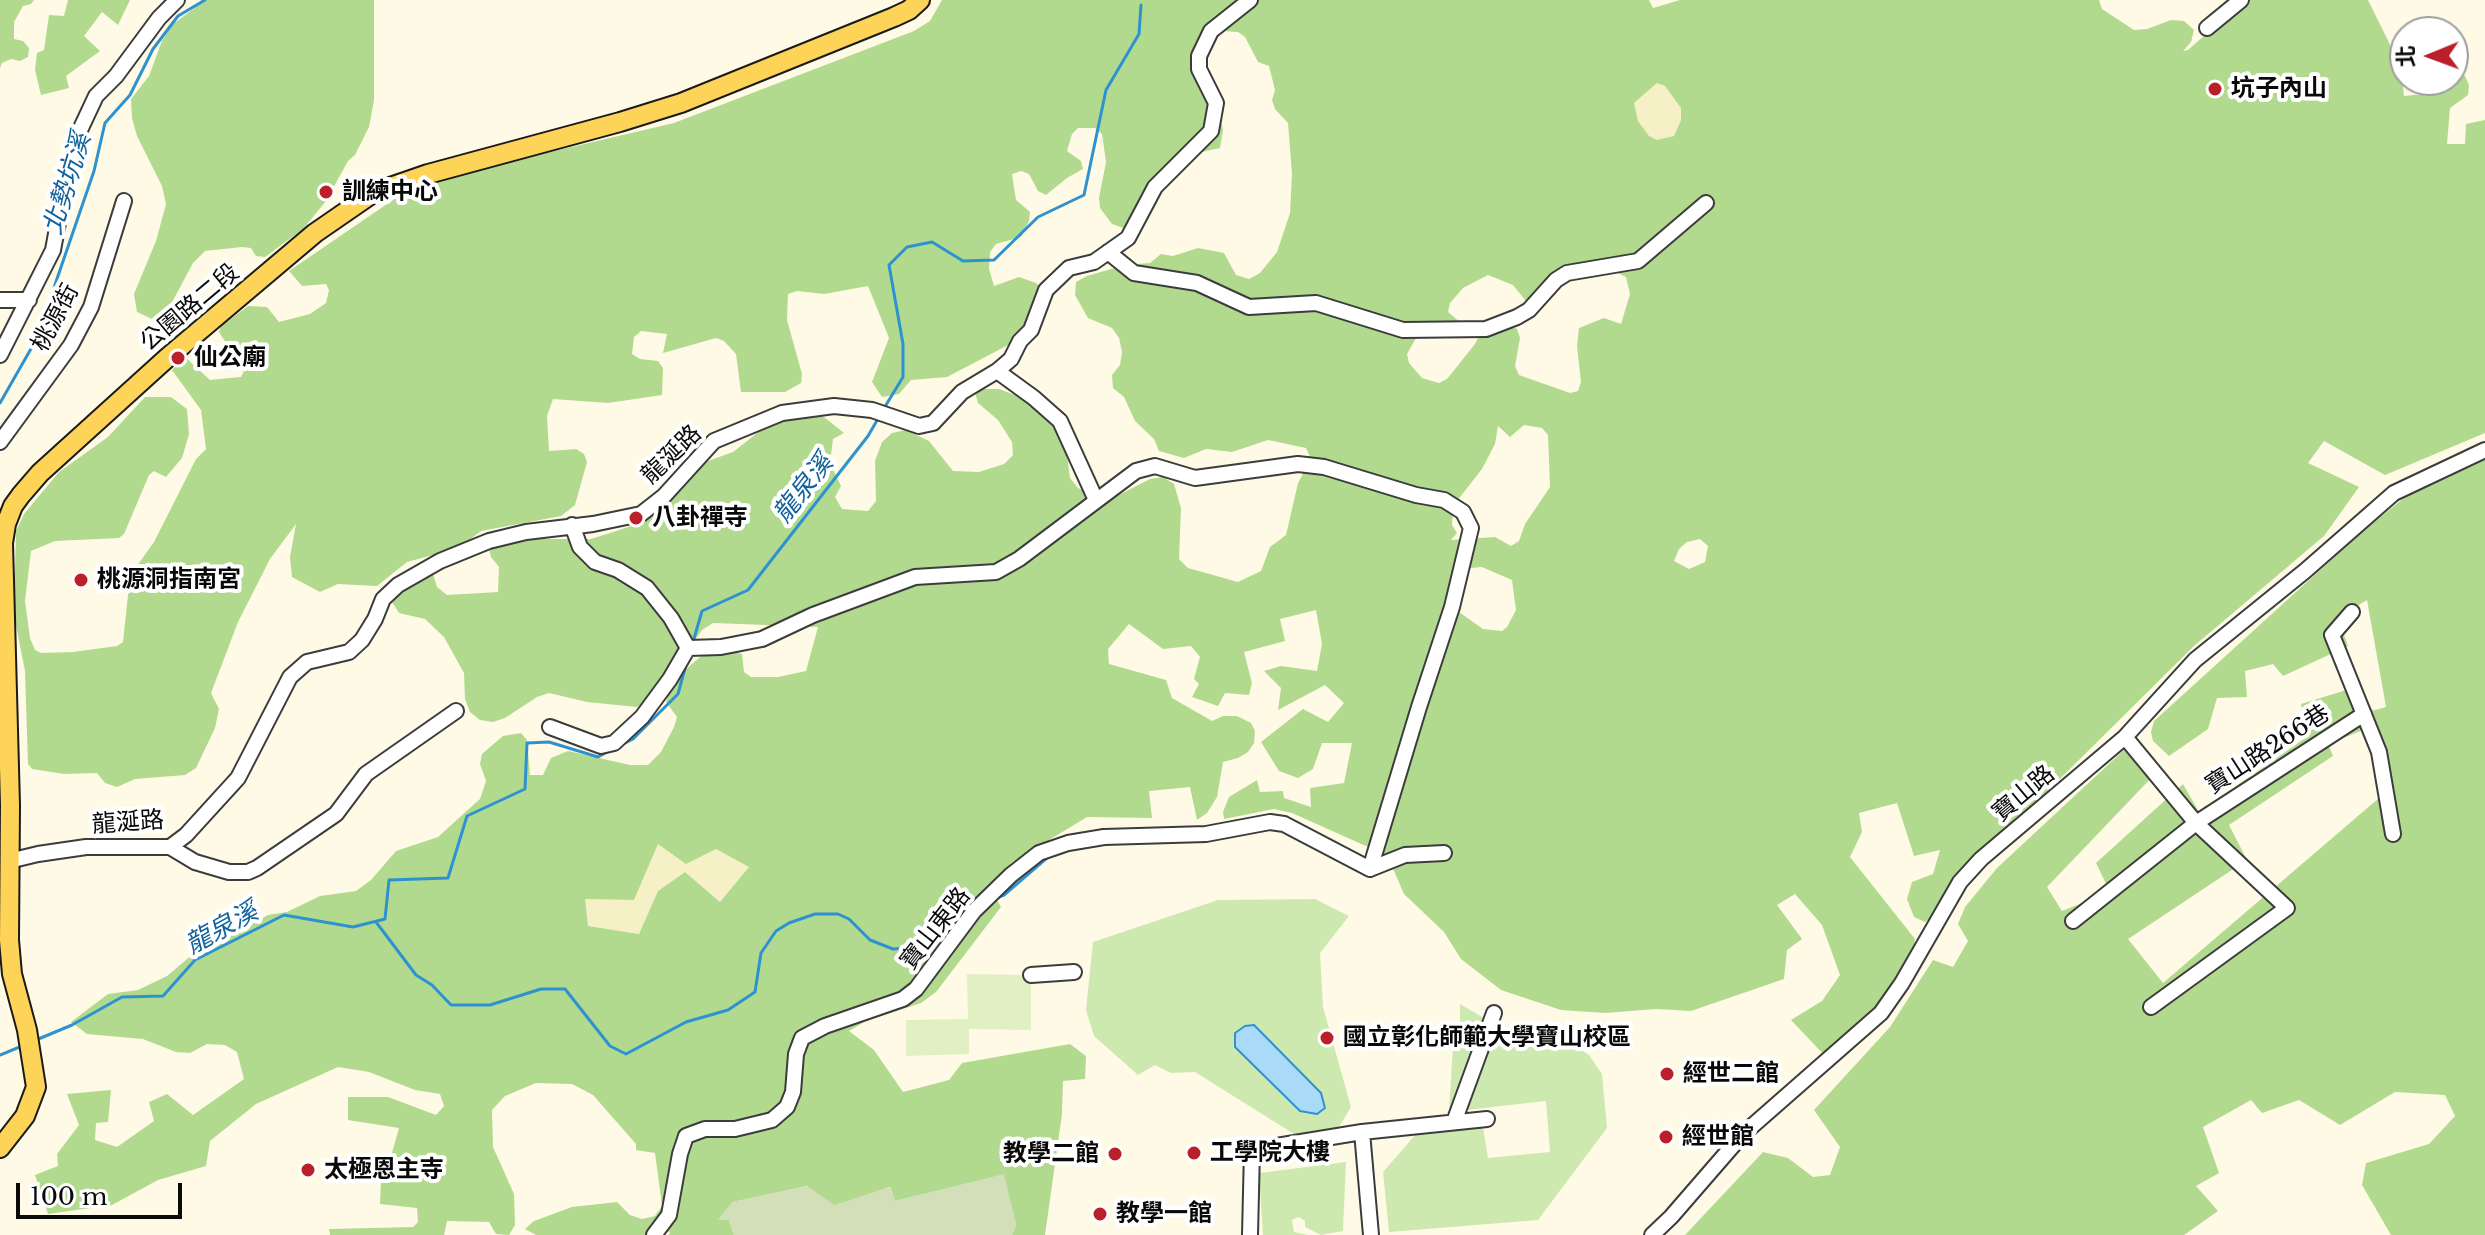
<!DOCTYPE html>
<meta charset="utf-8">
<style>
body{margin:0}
#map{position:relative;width:2485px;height:1235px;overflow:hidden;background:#fffae6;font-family:"Libre Baskerville","Noto Sans TC",serif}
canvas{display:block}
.north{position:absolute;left:2389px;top:16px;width:80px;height:80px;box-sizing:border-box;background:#fff;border:2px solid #9d9d9d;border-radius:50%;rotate:269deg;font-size:22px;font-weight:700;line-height:32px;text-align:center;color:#090909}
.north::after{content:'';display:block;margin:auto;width:28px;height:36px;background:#bb1f29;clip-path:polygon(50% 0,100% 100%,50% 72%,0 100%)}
.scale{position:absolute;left:16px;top:1183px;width:166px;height:36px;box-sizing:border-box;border:4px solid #090909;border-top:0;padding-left:10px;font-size:24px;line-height:28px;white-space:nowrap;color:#090909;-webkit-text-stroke:6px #fff;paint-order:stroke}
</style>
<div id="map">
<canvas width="2485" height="1235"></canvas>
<div class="north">北</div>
<div class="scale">100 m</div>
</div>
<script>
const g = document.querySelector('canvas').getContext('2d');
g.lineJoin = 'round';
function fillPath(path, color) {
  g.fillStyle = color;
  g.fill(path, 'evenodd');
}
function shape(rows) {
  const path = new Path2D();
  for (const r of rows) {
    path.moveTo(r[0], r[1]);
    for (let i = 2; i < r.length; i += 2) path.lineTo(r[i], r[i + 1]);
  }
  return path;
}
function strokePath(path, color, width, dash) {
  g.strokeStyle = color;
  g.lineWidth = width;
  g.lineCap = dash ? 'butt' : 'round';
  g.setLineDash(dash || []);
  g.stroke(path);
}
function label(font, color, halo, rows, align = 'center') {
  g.font = font + ' "Libre Baskerville","Noto Sans TC",serif';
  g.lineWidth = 8;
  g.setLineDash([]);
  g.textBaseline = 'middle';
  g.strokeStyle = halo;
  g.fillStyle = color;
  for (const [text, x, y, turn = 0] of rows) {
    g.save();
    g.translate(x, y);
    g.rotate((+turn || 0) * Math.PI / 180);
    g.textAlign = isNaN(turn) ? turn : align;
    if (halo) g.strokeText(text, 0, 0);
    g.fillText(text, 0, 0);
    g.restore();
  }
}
fillPath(shape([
 [1657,83,1665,86,1681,108,1681,120,1674,136,1657,141,1649,136,1638,121,1634,103],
 [658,844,716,849,750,867,720,902,685,872,658,891,639,934,588,926,584,899,634,900]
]), '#f5f0c6');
fillPath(shape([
 [1315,899,1349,916,1320,953,1323,1007,1351,1107,1339,1127,1294,1134,1195,1072,1171,1073,1155,1065,1138,1075,1094,1036,1086,1010,1093,942,1218,900],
 [1460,1004,1504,1030,1563,1039,1589,1055,1602,1074,1607,1128,1538,1220,1389,1232,1383,1172,1416,1134,1483,1127,1488,1158,1550,1152,1546,1101,1449,1112,1453,1046,1460,1045],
 [1346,1162,1343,1231,1321,1235,1305,1227,1305,1221,1299,1217,1292,1220,1294,1232,1308,1235,1263,1235,1259,1173]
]), '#cee9b0');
fillPath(shape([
 [0,0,34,0,31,4,23,6,14,22,14,39,23,41,29,48,28,57,20,61,11,59,2,63,0,68],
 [68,0,130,0,118,25,102,12,84,36,100,51,66,76,69,88,41,95,35,70,37,53,44,50,49,15,64,16],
 [205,0,374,0,374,100,369,127,355,155,348,161,326,201,303,229,265,257,256,256,251,248,242,247,205,251,193,263,163,319,154,320,137,312,134,294,156,241,166,204,162,186,137,136,132,118,131,99,149,76,162,41,172,25],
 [942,0,1649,0,1653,8,1680,0,2099,0,2102,9,2134,30,2147,29,2171,20,2184,21,2194,30,2191,42,2183,51,2188,50,2213,28,2239,0,2368,0,2401,67,2404,96,2446,92,2450,80,2453,80,2453,72,2464,74,2469,85,2468,95,2450,108,2447,144,2465,144,2466,124,2485,120,2485,433,2385,475,2324,441,2308,463,2359,487,2324,536,2194,646,1982,856,1940,910,1925,922,1914,917,1907,899,1912,882,1933,874,1940,850,1914,856,1897,803,1859,813,1862,832,1850,857,1915,939,1913,958,1880,1009,1826,1057,1791,1020,1822,1001,1840,975,1822,925,1795,894,1777,905,1802,939,1787,950,1784,979,1691,1011,1656,1009,1605,1013,1561,1010,1501,990,1461,959,1444,932,1404,894,1391,864,1377,851,1292,813,1274,809,1224,819,1223,812,1229,797,1257,780,1260,792,1283,791,1284,798,1311,807,1310,788,1344,783,1352,743,1322,743,1313,769,1298,778,1279,771,1261,742,1303,709,1328,722,1344,703,1325,685,1278,710,1281,688,1264,671,1281,666,1317,671,1322,644,1316,610,1280,619,1285,641,1244,652,1252,683,1249,695,1225,693,1218,706,1192,697,1199,684,1194,679,1200,657,1191,646,1163,649,1129,624,1108,649,1109,664,1166,680,1172,698,1212,721,1223,716,1237,716,1251,723,1255,731,1254,743,1248,752,1238,758,1223,762,1217,797,1207,813,1197,820,1190,787,1149,791,1152,818,1087,817,1011,863,993,893,1001,907,936,992,921,1003,866,1021,849,1031,874,1050,903,1092,949,1080,962,1063,1070,1044,1086,1056,1085,1079,1063,1081,1062,1114,1045,1235,1012,1235,1016,1225,1003,1175,895,1201,890,1187,834,1206,807,1186,733,1202,719,1219,729,1220,734,1235,669,1235,670,1231,662,1235,536,1235,525,1229,534,1221,572,1207,617,1202,630,1215,642,1219,655,1216,662,1206,655,1153,636,1150,636,1144,593,1095,572,1084,536,1083,505,1096,492,1110,493,1147,514,1194,515,1225,509,1235,496,1234,489,1222,447,1221,444,1235,330,1235,329,1229,413,1227,418,1222,417,1208,380,1204,382,1157,391,1156,399,1128,348,1120,348,1097,388,1097,436,1115,444,1106,440,1094,415,1090,369,1072,338,1067,256,1104,210,1141,206,1166,158,1180,112,1205,48,1214,35,1175,58,1166,57,1154,79,1125,67,1094,111,1090,108,1122,96,1123,95,1140,117,1147,154,1121,149,1102,167,1094,193,1115,244,1079,237,1052,225,1045,207,1044,190,1053,176,1052,143,1039,87,1034,71,1022,108,994,138,990,167,976,193,954,268,915,287,912,320,896,356,891,371,880,396,851,438,837,480,799,486,781,480,764,482,754,503,736,521,733,527,740,530,775,543,775,551,758,568,751,630,765,648,765,661,752,674,727,677,717,666,702,669,693,685,670,707,651,715,647,742,654,744,672,751,677,778,677,806,671,818,627,713,623,702,630,680,661,661,678,648,700,637,707,587,702,549,693,537,697,505,718,493,722,480,720,470,712,465,699,464,673,444,637,425,619,399,613,392,602,398,590,408,582,433,574,437,587,447,595,498,592,499,567,491,557,488,544,500,539,591,539,641,523,662,507,687,476,708,461,733,452,775,419,800,411,824,417,844,433,833,439,830,463,841,486,835,497,842,509,868,511,876,501,875,461,882,442,892,433,906,430,929,441,953,471,979,472,1004,464,1013,455,1012,442,998,420,978,403,974,389,999,389,1023,398,1036,397,1065,439,1070,478,1078,488,1102,497,1115,497,1150,479,1163,477,1174,484,1181,508,1179,559,1188,568,1238,582,1261,571,1270,547,1286,535,1298,483,1311,459,1306,448,1268,440,1232,452,1206,449,1184,458,1159,451,1154,439,1135,421,1124,397,1113,388,1112,375,1120,365,1122,352,1119,338,1112,328,1088,318,1075,295,1076,282,1087,276,1125,265,1150,263,1161,254,1173,256,1198,248,1224,253,1236,275,1249,279,1260,273,1277,252,1290,213,1292,174,1288,123,1275,109,1272,100,1275,90,1269,66,1258,62,1245,37,1238,32,1220,31,1213,37,1205,53,1204,81,1220,113,1223,130,1220,148,1202,152,1175,174,1144,208,1129,230,1112,224,1100,208,1099,198,1106,162,1102,134,1095,128,1078,128,1072,134,1067,151,1081,161,1083,169,1067,178,1046,195,1038,191,1029,174,1021,171,1012,174,1016,200,1030,212,1029,221,1021,237,996,244,990,252,989,269,994,286,1019,277,1036,283,1043,290,1040,308,1012,343,947,377,911,380,899,394,882,397,872,382,889,338,868,286,824,294,797,291,788,294,787,320,802,374,801,383,785,392,741,392,736,354,724,341,716,338,663,353,667,334,641,331,634,337,632,354,640,359,658,361,663,368,662,395,608,403,553,399,547,416,549,451,576,449,584,454,587,462,575,505,561,516,481,531,459,548,407,562,377,586,338,584,320,592,292,577,290,557,296,524,270,559,238,622,211,693,219,709,215,728,196,768,185,775,135,779,117,787,105,783,97,773,64,774,32,769,28,764,25,671,14,615,16,531,24,514,59,472,108,437,145,397,171,397,187,409,189,434,182,458,166,477,154,471,149,475,124,534,119,538,55,541,31,551,25,601,30,638,35,650,41,653,73,652,117,646,123,642,128,595,134,570,154,542,196,459,206,449,201,410,172,370,185,357,210,380,241,377,244,371,219,332,221,326,248,306,267,307,279,322,310,314,326,303,329,290,326,284,302,286,289,271,409,189,426,181,674,123,914,31,930,21],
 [1657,83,1665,86,1681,108,1681,120,1674,136,1657,140,1649,136,1638,121,1634,103],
 [1601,265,1626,277,1630,294,1621,324,1604,318,1579,328,1577,346,1581,382,1578,391,1570,393,1519,375,1515,366,1520,338,1517,329,1509,325,1483,328,1475,344,1447,379,1439,383,1422,378,1409,363,1407,354,1416,338,1461,334,1462,324,1448,312,1450,303,1463,288,1488,275,1513,285,1530,306,1584,269],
 [1524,425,1542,428,1548,435,1550,487,1525,524,1519,541,1511,546,1495,537,1451,540,1457,533,1452,525,1453,506,1482,469,1495,444,1498,426,1510,437],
 [1700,539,1708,546,1705,562,1689,569,1674,561,1679,549,1687,542],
 [1482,567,1512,580,1516,610,1507,627,1502,631,1483,629,1456,610,1454,585,1466,584,1470,568],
 [658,844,686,864,716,849,749,867,720,902,685,872,658,891,639,934,588,926,585,899,634,900],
 [2485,458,2485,1235,2391,1235,2362,1185,2366,1163,2429,1144,2455,1116,2445,1095,2395,1092,2340,1125,2299,1100,2262,1113,2251,1100,2203,1127,2219,1173,2196,1186,2218,1211,2184,1235,1685,1235,1763,1152,1788,1158,1813,1177,1830,1175,1840,1147,1814,1110,1890,1027,1933,960,1953,967,1968,941,1958,924,1965,907,1997,868,2125,749,2155,774,2047,887,2062,911,2110,892,2096,863,2183,784,2199,812,2308,736,2301,704,2353,688,2361,714,2386,707,2367,600,2338,617,2348,646,2283,676,2273,664,2245,671,2247,697,2217,698,2208,729,2169,756,2153,741,2151,732,2154,721,2362,532,2415,489],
 [2366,729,2393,786,2163,983,2128,939,2247,860,2229,825,2333,756,2328,744]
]), '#b2da8f');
fillPath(shape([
 [1004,1174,1016,1225,1012,1235,734,1235,729,1220,719,1220,732,1202,807,1186,834,1205,891,1187,895,1201]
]), '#d3dfb9');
fillPath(shape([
 [967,974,1031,975,1031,1030,969,1029,969,1054,906,1056,906,1020,968,1019]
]), '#e1f0c2');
const water = shape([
 [1254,1025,1321,1093,1325,1108,1317,1114,1300,1111,1235,1047,1235,1033,1245,1026,1254,1025]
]);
fillPath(water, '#a9dbf8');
strokePath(water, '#2f92d0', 2);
strokePath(shape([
 [0,403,36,340,94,171,105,123,130,95,153,49,178,16,205,0],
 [883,410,903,377,903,344,889,265,907,247,932,242,963,261,994,260,1038,217,1084,195,1106,90,1139,34,1141,5],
 [693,642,702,611,748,590,868,436,879,417],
 [623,744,633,739,678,694,687,661],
 [994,899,1004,895,1048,857],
 [376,922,416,975,432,985,451,1005,490,1005,541,989,565,989,610,1046,626,1054,686,1022,728,1010,755,992,761,953,776,931,789,923,815,914,838,914,849,919,870,940,893,949,927,947,944,927,963,915],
 [36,1040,72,1025,122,997,163,996,195,960,284,915,353,927,385,919,389,880,448,878,467,816,525,789,527,743,549,742,598,757,609,751],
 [0,1055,22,1046]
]), '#2f92d0', 3);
const minor = shape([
 [2207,28,2241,0],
 [1108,252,1134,273,1197,283,1249,307,1316,303,1403,330,1486,329,1517,317,1529,310,1556,280,1567,273,1638,261,1706,203],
 [0,300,29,300],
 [0,355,53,250,67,174,81,128,96,96,116,76,159,18,177,0],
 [997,371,1034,398,1060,421,1096,500],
 [0,442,71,345,91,307,124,201],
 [2352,612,2332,635,2379,752,2393,834],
 [688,648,721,647,762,639,813,615,915,577,996,572,1019,559,1136,471,1155,466,1195,478,1298,464,1324,467,1416,495,1444,500,1463,512,1471,528,1452,607,1419,707,1370,869],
 [550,727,601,746,614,743,642,717,670,679,688,648,671,618,647,588,618,570,595,562,580,547,572,525],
 [2125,737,2196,823,2287,908,2151,1007],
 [170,847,195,862,229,872,248,872,257,868,336,814,366,774,456,711],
 [9,861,38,854,86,847,170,847,186,835,238,778,290,677,307,662,349,652,362,640,375,619,383,599,398,585,440,561,489,541,526,532,593,524,641,514,664,496,714,441,782,413,834,406,872,410,919,426,933,423,962,392,997,371,1011,359,1020,341,1031,330,1046,290,1069,268,1094,262,1128,238,1155,187,1211,131,1216,103,1199,69,1199,56,1211,31,1250,0],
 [1370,869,1405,855,1444,853],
 [2073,921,2196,823,2364,714],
 [1031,975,1074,972],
 [1454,1122,1494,1013],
 [1362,1132,1487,1119],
 [654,1235,669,1215,680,1154,686,1136,705,1129,735,1129,772,1120,787,1107,793,1092,796,1054,802,1038,825,1026,903,999,916,989,974,911,1011,875,1039,853,1068,843,1104,837,1206,834,1270,822,1284,824,1370,869],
 [1250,1235,1252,1150,1362,1132,1371,1235],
 [1652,1235,1671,1217,1743,1134,1881,1013,1902,983,1960,882,1981,859,2125,737,2195,660,2305,571,2394,493,2485,450]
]);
const major = shape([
 [0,1148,25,1116,36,1087,27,1030,12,974,9,940,10,805,3,543,6,524,13,506,21,495,40,473,167,358,315,233,373,193,428,174,620,122,681,103,894,17,909,10,920,0]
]);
strokePath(minor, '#3c3c3c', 18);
strokePath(major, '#1a1a1a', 22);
strokePath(minor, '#fff', 14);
strokePath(major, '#fdd358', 18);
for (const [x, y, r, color] of [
 [2215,89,8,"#bb1f29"],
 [326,192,8,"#bb1f29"],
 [178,358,8,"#bb1f29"],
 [636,518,8,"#bb1f29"],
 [81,580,8,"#bb1f29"],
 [1327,1038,8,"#bb1f29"],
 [1667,1074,8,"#bb1f29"],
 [1666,1137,8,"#bb1f29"],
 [1194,1153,8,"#bb1f29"],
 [1115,1154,8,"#bb1f29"],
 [308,1170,8,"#bb1f29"],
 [1100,1214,8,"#bb1f29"]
]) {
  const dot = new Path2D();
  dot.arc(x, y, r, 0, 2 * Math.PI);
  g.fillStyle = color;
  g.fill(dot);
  strokePath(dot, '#fff', 3);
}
label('bold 24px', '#090909', '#fff', [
 ["坑子內山",2231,89],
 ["訓練中心",342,192],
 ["仙公廟",194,358],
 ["八卦禪寺",652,518],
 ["桃源洞指南宮",97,580],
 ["國立彰化師範大學寶山校區",1343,1038],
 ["經世二館",1683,1074],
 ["經世館",1682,1137],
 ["工學院大樓",1210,1153],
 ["教學二館",1099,1154,"right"],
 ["太極恩主寺",324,1170],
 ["教學一館",1116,1214]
], 'left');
label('24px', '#090909', '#fff', [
 ["公園路二段",190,308,-40],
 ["桃源街",56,318,-62],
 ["龍涎路",672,455,-44],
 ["寶山路266巷",2268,750,-33],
 ["寶山路",2024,794,-40],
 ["龍涎路",128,823,-4],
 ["寶山東路",936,929,-52]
]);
label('italic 26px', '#12629c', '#fff', [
 ["北勢坑溪",68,184,-73],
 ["龍泉溪",804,489,-52],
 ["龍泉溪",222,929,-29]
]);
</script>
